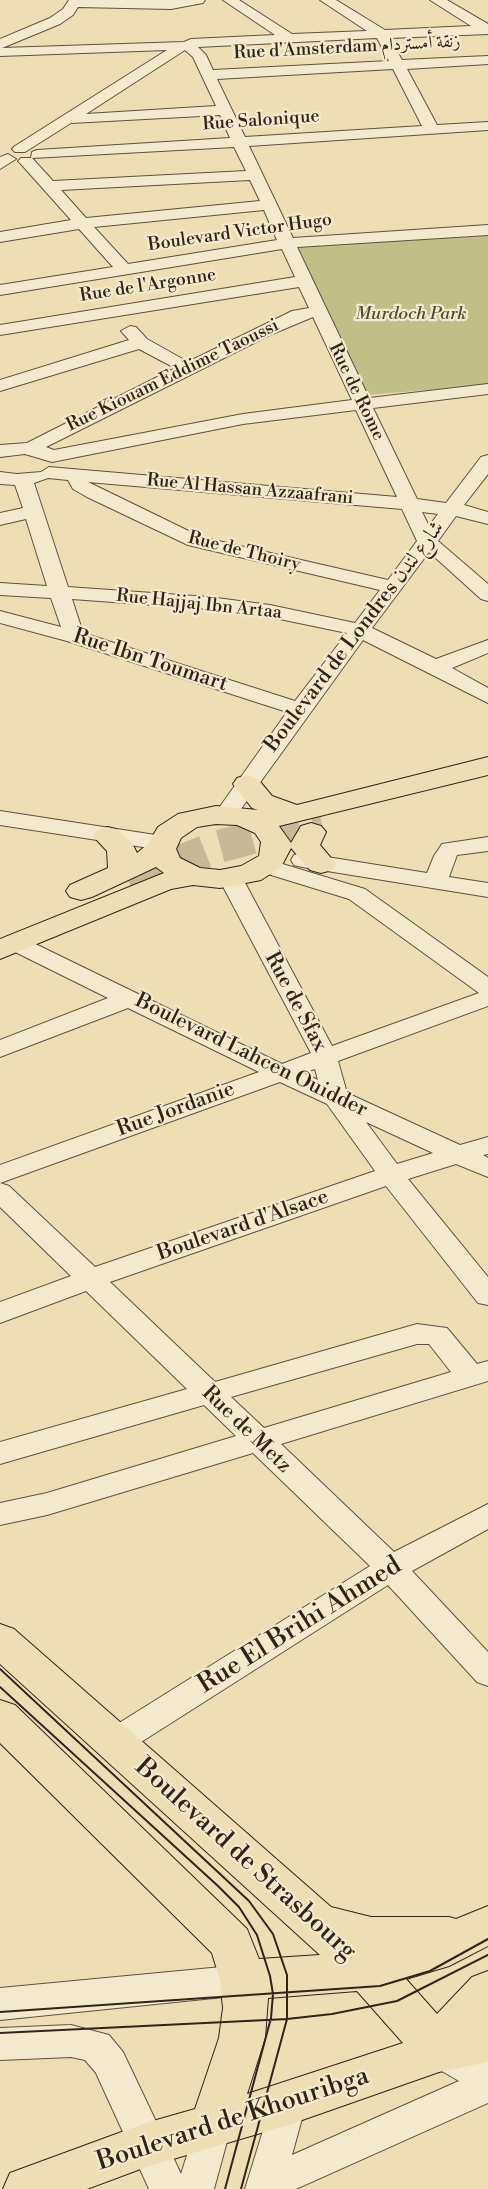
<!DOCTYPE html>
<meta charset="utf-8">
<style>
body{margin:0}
canvas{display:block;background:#eddeb4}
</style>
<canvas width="488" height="2189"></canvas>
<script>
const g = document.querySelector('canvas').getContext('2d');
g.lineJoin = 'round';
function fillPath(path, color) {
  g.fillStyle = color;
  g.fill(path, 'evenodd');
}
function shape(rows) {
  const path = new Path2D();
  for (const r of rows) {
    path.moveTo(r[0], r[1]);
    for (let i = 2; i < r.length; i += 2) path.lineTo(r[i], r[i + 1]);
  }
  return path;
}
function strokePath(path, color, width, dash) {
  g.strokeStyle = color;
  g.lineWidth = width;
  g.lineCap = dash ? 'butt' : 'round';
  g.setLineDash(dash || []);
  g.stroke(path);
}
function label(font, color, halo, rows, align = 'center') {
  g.font = font + ' "Libre Bodoni",Amiri,serif';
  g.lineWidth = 4.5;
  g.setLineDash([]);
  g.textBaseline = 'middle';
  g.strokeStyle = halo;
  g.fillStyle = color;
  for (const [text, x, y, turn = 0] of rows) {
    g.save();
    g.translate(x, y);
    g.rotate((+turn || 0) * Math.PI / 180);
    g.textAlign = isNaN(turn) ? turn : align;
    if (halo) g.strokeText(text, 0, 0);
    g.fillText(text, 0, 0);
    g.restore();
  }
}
fillPath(shape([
 [488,234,488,385,367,395,297,245]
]), '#c0bf87');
strokePath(shape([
 [312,821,321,819]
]), '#c7b995', 26, [26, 13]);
strokePath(shape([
 [129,882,217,847,317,820]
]), '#c7b995', 33, [33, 16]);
const minor = shape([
 [69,0,205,0,203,3,171,9,78,7,73,15,60,24,2,48,184,42,191,39,275,35,223,0,239,0,292,34,367,31,320,0,336,0,385,30,471,26,430,0,447,0,488,24,488,34,390,38,402,60,488,56,488,64,407,69,437,125,488,122,488,130,249,146,293,238,488,225,488,235,297,247,369,398,488,384,488,394,373,408,417,499,446,503,481,457,488,455,488,474,464,505,488,512,488,524,456,516,438,541,488,584,488,601,481,599,429,552,372,628,436,659,488,640,488,653,452,668,488,688,488,703,363,640,233,820,225,822,217,820,214,815,287,712,67,641,0,623,0,611,61,627,51,598,0,595,0,583,47,586,26,519,0,525,0,513,23,508,15,485,0,484,0,472,17,474,41,472,49,467,397,497,356,410,243,424,52,462,25,454,0,457,0,445,27,443,175,368,139,349,0,391,0,380,129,340,121,331,130,326,136,327,147,339,188,362,292,311,309,308,299,287,0,335,0,325,295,277,282,249,0,295,0,285,113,267,79,229,0,242,0,232,71,220,21,164,18,161,21,158,31,158,32,152,37,150,230,138,220,115,71,123,25,152,15,152,12,149,15,146,167,50,0,56,0,39,50,18,63,9,69,0],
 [377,38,389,61,213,70,206,55,198,47,377,38],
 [185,50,193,57,216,106,86,114,185,50],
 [393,69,422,126,245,137,217,79,393,69],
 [234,147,246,171,53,181,32,158,234,147],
 [250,180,260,201,86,218,61,190,250,180],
 [264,210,277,240,128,264,94,227,264,210],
 [313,317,352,400,243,414,54,450,46,447,270,335,313,317],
 [48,478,68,480,73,489,87,497,188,545,380,590,355,623,270,605,209,597,68,587,34,483,48,478],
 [88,482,402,509,417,541,388,580,201,537,88,482],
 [422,512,438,514,429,526,422,512],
 [72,599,209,609,270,617,347,633,295,701,83,633,72,599],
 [8,154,16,159,0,169,0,157,8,154],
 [0,811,162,836,170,838,173,843,170,848,162,850,0,825,0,811],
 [488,837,488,851,457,855,449,877,488,883,488,897,302,867,294,865,291,860,294,855,302,853,427,873,434,856,442,844,488,837],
 [266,859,365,889,488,977,488,1006,338,1061,347,1093,460,1145,488,1137,488,1154,483,1155,488,1158,488,1177,456,1164,408,1179,488,1277,488,1305,478,1303,386,1186,110,1282,215,1382,417,1324,447,1328,477,1364,488,1361,488,1381,281,1444,394,1552,488,1504,488,1529,412,1571,488,1652,488,1686,477,1682,388,1585,127,1751,115,1755,103,1751,99,1742,103,1733,370,1566,253,1453,47,1515,0,1525,0,1503,47,1493,236,1436,204,1405,0,1464,0,1442,187,1389,86,1291,0,1323,0,1302,71,1276,0,1207,0,1183,9,1186,95,1267,375,1171,327,1104,280,1082,0,1183,0,1165,259,1072,128,1008,0,1057,0,1040,108,998,7,948,3,943,7,938,23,938,282,1064,311,1053,219,879,223,874,231,872,239,874,243,879,332,1046,479,993,349,899,258,871,255,866,258,861,266,859],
 [315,1069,318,1080,303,1073,315,1069],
 [366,1122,433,1153,397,1164,366,1122],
 [417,1344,429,1344,451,1372,264,1428,231,1397,417,1344],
 [243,1965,255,1969,261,1980,255,1991,243,1995,0,2020,0,1988,243,1965],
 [71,2025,109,2035,123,2052,181,2174,201,2111,214,2106,227,2111,232,2123,214,2189,149,2189,96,2073,85,2060,71,2057,0,2060,0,2028,71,2025],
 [439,2035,488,2060,488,2103,296,2189,245,2189,275,2092,288,2087,301,2092,306,2104,292,2155,459,2081,426,2062,421,2051,426,2040,439,2035]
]);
const major = shape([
 [488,757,488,775,279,826,291,843,301,826,311,823,321,826,326,832,320,845,336,864,332,870,321,873,310,870,291,848,281,867,261,880,220,888,193,885,171,889,0,959,0,939,164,873,156,867,92,897,81,900,70,897,66,891,70,885,108,868,107,851,93,836,98,830,108,827,118,830,132,843,137,853,148,844,158,827,178,814,216,806,258,810,252,808,233,784,237,778,247,775,257,778,272,796,297,805,488,757],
 [216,824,237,825,255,833,261,842,259,856,241,866,220,870,200,868,180,858,176,849,181,838,197,827,216,824],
 [0,1624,14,1629,331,1907,371,1917,449,1917,456,1919,488,1906,488,1946,449,1966,406,1979,437,2014,472,1977,488,1971,488,2062,439,2072,288,2125,146,2167,87,2189,3,2189,10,2173,146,2123,195,2109,219,2038,223,2008,220,1980,212,1953,0,1743,0,1700,15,1705,247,1929,259,1959,320,1955,0,1664,0,1624],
 [357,1991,403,2043,247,2094,265,2038,268,1998,357,1991]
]);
strokePath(minor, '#5f5240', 2);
strokePath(major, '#30231a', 2);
fillPath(minor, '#f3eace');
fillPath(major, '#eddeb4');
strokePath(shape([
 [0,1669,249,1901,273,1934,287,1975,287,2019,241,2189],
 [0,1687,218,1886,239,1907,257,1935,270,1976,273,1994,271,2018,225,2189],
 [0,2012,380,1986,430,1971,488,1939],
 [0,2033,287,2019,332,2014,397,2001,488,1955]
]), '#30231a', 2);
label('18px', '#30231a', '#f3eace', [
 ["Rue d'Amsterdam زنقة أمستردام",347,48,-3],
 ["Rue Salonique",261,121,-4],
 ["Boulevard Victor Hugo",240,233,-8],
 ["Rue de l'Argonne",148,286,-9],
 ["Rue Kiouam Eddime Taoussi",173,376,-26],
 ["Rue de Rome",356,392,64],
 ["Rue Al Hassan Azzaafrani",250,490,5],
 ["Rue de Thoiry",244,552,14],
 ["Rue Hajjaj Ibn Artaa",199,605,6]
]);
label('italic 18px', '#544a35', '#f3eace', [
 ["Murdoch Park",411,315]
]);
label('21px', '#30231a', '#f3eace', [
 ["Boulevard de Londres شارع لندن",355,637,-53],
 ["Rue Ibn Toumart",150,661,18],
 ["Rue de Sfax",295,1002,62],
 ["Boulevard Lahcen Ouidder",251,1056,26],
 ["Rue Jordanie",176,1110,-20],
 ["Boulevard d'Alsace",243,1226,-19],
 ["Rue de Metz",246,1430,44]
]);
label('26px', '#30231a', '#f3eace', [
 ["Rue El Brihi Ahmed",300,1626,-32],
 ["Boulevard de Strasbourg",245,1860,42],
 ["Boulevard de Khouribga",233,2120,-18]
]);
</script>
